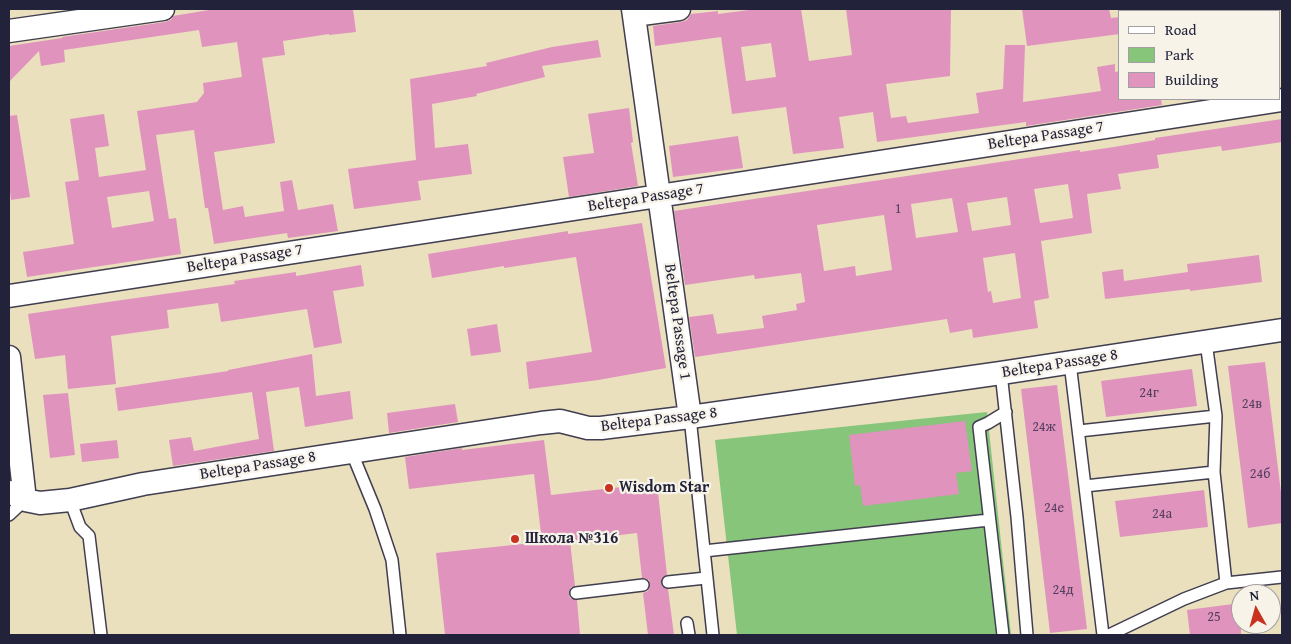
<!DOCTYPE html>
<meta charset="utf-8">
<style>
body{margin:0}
#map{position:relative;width:1291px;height:644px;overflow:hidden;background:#eae0be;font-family:"Gentium Book Plus",serif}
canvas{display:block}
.frame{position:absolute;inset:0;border:10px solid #22223b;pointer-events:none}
.legend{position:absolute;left:1118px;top:10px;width:162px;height:90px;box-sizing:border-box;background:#f7f3e8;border:1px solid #a29fa3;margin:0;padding:6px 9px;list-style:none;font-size:15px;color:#22223b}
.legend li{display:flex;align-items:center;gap:10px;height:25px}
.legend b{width:25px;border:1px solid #a29fa3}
.north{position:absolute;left:1231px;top:584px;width:50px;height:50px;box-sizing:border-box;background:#f7f3e8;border:1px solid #a29fa3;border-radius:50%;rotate:353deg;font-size:14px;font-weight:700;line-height:20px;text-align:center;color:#22223b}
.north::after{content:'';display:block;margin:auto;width:18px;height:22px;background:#c8321e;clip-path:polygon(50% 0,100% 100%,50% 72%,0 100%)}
</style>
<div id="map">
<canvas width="1291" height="644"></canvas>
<div class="frame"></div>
<ul class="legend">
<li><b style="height:6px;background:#fff"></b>Road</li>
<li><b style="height:14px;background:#87c57b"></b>Park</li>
<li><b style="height:14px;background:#e093bd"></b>Building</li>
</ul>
<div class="north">N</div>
</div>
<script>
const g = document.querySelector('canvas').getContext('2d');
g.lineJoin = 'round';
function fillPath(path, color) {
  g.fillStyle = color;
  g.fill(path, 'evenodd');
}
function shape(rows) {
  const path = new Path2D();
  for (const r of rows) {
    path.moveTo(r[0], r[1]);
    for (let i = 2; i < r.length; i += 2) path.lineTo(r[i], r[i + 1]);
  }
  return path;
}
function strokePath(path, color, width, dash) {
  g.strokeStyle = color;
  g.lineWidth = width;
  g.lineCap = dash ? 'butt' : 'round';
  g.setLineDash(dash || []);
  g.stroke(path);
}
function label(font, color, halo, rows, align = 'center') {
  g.font = font + ' "Gentium Book Plus",serif';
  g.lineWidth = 4.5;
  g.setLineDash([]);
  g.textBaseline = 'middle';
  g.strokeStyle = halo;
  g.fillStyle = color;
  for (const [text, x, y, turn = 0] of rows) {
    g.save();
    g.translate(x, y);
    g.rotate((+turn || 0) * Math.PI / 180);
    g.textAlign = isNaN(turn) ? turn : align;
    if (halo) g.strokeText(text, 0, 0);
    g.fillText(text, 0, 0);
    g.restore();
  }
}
fillPath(shape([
 [987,412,1011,635,737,635,715,440]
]), '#87c57b');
fillPath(shape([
 [215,9,353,9,356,32,329,35,329,34,283,41,285,55,262,58,275,143,214,152,223,210,243,206,245,217,284,211,280,182,292,180,298,210,333,204,338,231,288,238,287,233,214,244,208,208,205,208,194,130,156,135,169,219,176,218,181,254,27,277,23,252,74,244,65,182,79,180,70,119,104,114,109,146,95,148,99,177,146,170,137,111,197,102,204,93,203,83,242,77,237,42,202,47,199,30,64,50,65,62,41,66,39,51,9,82,9,46,62,38,62,37,165,22,171,20,173,16],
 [149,191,154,221,112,228,107,197],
 [757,9,801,9,809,61,852,55,846,9,951,9,950,76,886,84,891,118,906,116,908,123,979,113,976,93,1003,89,1005,45,1025,45,1023,102,1101,91,1097,67,1115,64,1115,72,1120,71,1120,99,1161,99,1162,105,1026,126,1026,122,877,142,873,112,839,117,844,148,793,154,786,107,732,114,721,37,655,46,653,26,681,22,687,20,691,14,718,11,718,14],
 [771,43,776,77,746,81,741,47],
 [1022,9,1109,9,1111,18,1120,17,1120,34,1027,46],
 [598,40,601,57,542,66,545,77,476,94,477,96,432,104,435,148,468,144,472,174,418,181,421,200,354,209,348,169,416,160,410,79,487,66,486,63,552,47],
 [629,108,633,142,631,143,638,186,569,197,563,157,594,153,588,114],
 [17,115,30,197,11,200,9,183,9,116],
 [1282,119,1282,142,1222,151,1221,146,1157,155,1159,168,1118,174,1121,189,1087,194,1092,233,1041,241,1049,298,1034,301,1038,328,973,338,972,329,950,333,947,319,695,357,689,317,713,314,717,334,764,328,762,316,797,310,796,304,805,302,801,273,755,279,754,275,685,285,674,211,1080,150,1080,152,1114,147,1155,140,1155,138],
 [1068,184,1073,218,1040,223,1034,189],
 [1007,197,1011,225,972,231,967,203],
 [952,198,958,232,916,238,911,204],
 [884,215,892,270,856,276,855,266,824,271,817,225],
 [1015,253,1021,298,993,303,991,291,988,292,983,258],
 [738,136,743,168,673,177,669,146],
 [642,223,666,368,598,380,529,389,526,362,592,352,576,257,504,268,504,266,432,278,428,254,568,231,568,234],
 [1259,255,1262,282,1190,291,1190,289,1105,299,1102,272,1123,269,1124,281,1188,272,1187,264],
 [361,265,364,286,333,291,342,343,314,348,307,309,221,322,218,303,167,310,169,328,111,336,116,384,68,389,65,355,35,359,28,314,101,303,235,284,234,281,296,272,296,276],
 [497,324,501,352,471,356,467,329],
 [312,354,316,396,350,391,353,419,305,427,299,387,266,392,274,451,173,466,169,440,191,437,194,451,259,439,252,392,118,411,115,388,228,371,228,370],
 [1265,362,1282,501,1282,523,1248,528,1228,366],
 [1192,369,1197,406,1106,417,1101,381],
 [1057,385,1087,629,1050,633,1021,389],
 [68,393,75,455,50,458,43,395],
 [455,404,458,422,389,433,387,413],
 [965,421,972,471,956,473,959,494,863,506,860,485,855,486,849,435],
 [117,440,119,458,82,462,80,444],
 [544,440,551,495,657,483,667,575,661,579,661,583,665,589,668,589,674,635,648,635,643,593,648,591,650,585,649,580,645,578,642,578,637,533,570,541,575,586,571,587,569,593,570,598,577,600,580,635,445,635,436,553,542,542,534,474,409,489,405,457,462,448,462,450],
 [1204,490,1208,527,1120,537,1115,501],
 [1241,603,1241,635,1190,635,1187,610]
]), '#e093bd');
const lane = shape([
 [1070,363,1103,635],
 [1001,373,1017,517,1027,635],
 [690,417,713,635],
 [1079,431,1216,416],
 [353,451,354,458,375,509,392,560,400,635],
 [1085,486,1214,472],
 [70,500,80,527,89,536,101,635],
 [9,515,25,500],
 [704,551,989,520],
 [668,582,706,578],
 [1226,583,1282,577],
 [576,593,643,585],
 [687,623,689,635],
 [1003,635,979,427,988,423,1006,412],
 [1109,635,1184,599,1226,583,1214,472,1216,416,1206,342]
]);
const street = shape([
 [633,9,690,417],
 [634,15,679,9],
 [9,31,163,9],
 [9,296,1282,100],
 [9,357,25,500],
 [9,492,25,500,40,503,70,500,143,484,541,423,560,421,588,428,601,428,690,417,1001,373,1282,330]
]);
strokePath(lane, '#403e4f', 14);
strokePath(street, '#403e4f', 25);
strokePath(lane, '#fff', 11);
strokePath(street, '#fff', 22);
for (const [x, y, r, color] of [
 [609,488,5,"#c8321e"],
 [515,539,5,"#c8321e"]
]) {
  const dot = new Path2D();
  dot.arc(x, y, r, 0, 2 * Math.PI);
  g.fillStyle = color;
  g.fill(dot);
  strokePath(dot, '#f7f3e8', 2);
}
label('14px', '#523e5c', null, [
 ["1",898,209],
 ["24г",1149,393],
 ["24в",1252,404],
 ["24ж",1044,427],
 ["24б",1260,474],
 ["24е",1054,508],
 ["24а",1162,514],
 ["24д",1063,590],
 ["25",1214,617]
]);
label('16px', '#22223b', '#f7f3e8', [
 ["Beltepa Passage 7",1046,136,-9],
 ["Beltepa Passage 7",646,198,-9],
 ["Beltepa Passage 7",245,259,-9],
 ["Beltepa Passage 1",677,322,82],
 ["Beltepa Passage 8",1060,364,-9],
 ["Beltepa Passage 8",659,420,-7],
 ["Beltepa Passage 8",258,466,-9]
]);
label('bold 16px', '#22223b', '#f7f3e8', [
 ["Wisdom Star",619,488],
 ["Школа №316",525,539]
], 'left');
</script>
